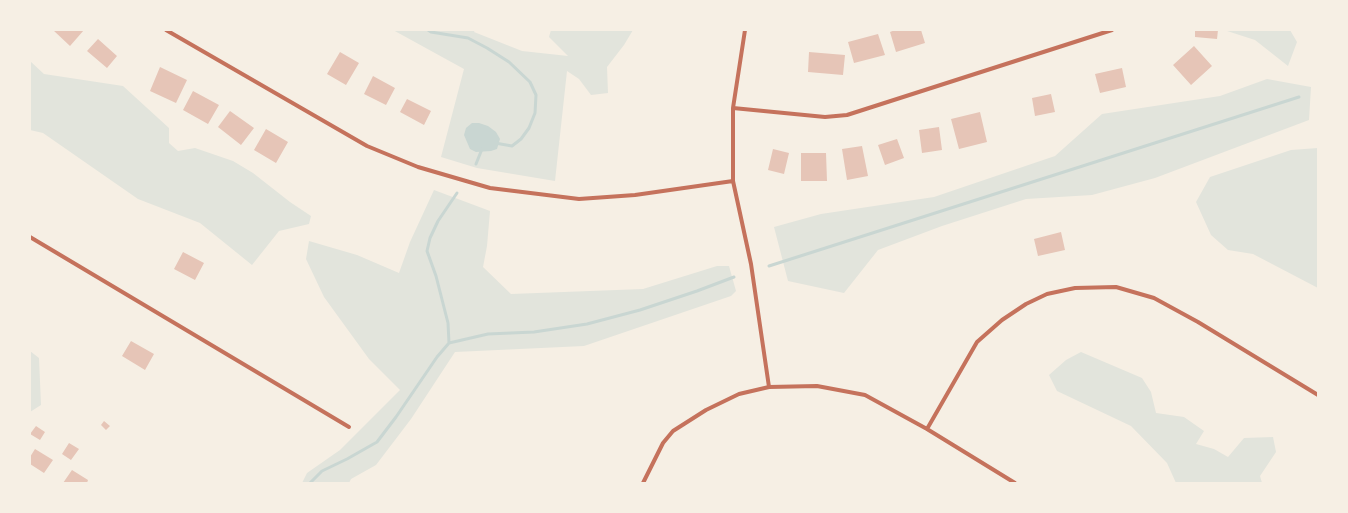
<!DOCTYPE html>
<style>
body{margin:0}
#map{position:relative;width:1348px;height:513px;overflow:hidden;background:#f6efe4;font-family:Inter,sans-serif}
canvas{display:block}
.frame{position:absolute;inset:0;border:31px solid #f6efe4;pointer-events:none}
</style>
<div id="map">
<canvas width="1348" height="513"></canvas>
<div class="frame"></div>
</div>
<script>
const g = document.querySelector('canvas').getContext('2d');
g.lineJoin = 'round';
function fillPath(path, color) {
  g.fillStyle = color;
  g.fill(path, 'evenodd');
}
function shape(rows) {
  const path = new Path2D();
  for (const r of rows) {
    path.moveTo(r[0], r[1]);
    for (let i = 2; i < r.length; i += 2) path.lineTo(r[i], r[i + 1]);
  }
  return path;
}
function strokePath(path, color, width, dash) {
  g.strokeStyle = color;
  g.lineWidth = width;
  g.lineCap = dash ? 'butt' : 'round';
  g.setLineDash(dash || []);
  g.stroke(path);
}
fillPath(shape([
 [393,30,475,30,474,32,522,51,568,56,549,37,551,30,633,30,624,45,607,67,608,93,591,95,579,79,567,71,555,181,477,168,441,157,464,69],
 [1224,30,1290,30,1297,42,1288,66,1255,40],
 [30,61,44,74,123,86,169,128,169,143,178,151,195,148,233,161,253,173,290,202,311,216,309,224,279,231,252,265,200,223,138,199,43,133,30,130],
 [1267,79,1311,87,1309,120,1155,178,1092,195,1026,199,942,226,878,250,844,293,788,281,774,227,821,214,934,197,1055,156,1102,114,1220,96],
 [1318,148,1318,288,1253,254,1228,250,1211,235,1196,202,1210,177,1291,150],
 [434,190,490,211,487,246,483,267,511,294,643,289,717,266,729,266,736,291,731,296,584,346,455,352,411,419,376,465,351,479,349,483,302,483,307,473,340,450,400,390,369,359,324,297,306,259,309,241,357,255,399,273,410,242],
 [30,351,39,358,41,405,30,412],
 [1081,352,1142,378,1151,392,1156,413,1184,417,1204,431,1196,444,1214,449,1228,457,1244,438,1273,437,1276,452,1260,476,1262,483,1176,483,1167,463,1131,426,1057,391,1049,375,1066,360]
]), '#e2e4dc');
fillPath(shape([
 [472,123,479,123,488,126,496,132,500,139,497,149,491,151,476,152,470,149,464,135,466,128]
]), '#c9d6d2');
strokePath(shape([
 [428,30,431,32,468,38,487,48,509,62,530,82,536,95,535,113,529,128,521,139,512,146,495,143],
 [476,164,482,149],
 [769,266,1299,97],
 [449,343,448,323,436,276,427,251,430,238,438,221,457,193],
 [310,483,322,471,347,459,377,442,396,417,437,357,449,343,488,334,534,332,587,324,640,310,697,291,734,277]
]), '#c9d6d2', 3);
fillPath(shape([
 [53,30,84,30,70,46],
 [895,30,921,30,925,43,896,52,890,32],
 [1195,30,1218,30,1217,39,1195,37],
 [878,34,885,55,854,63,848,42],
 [98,39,117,56,107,68,87,51],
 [1194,46,1212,66,1191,85,1173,65],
 [340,52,359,63,346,85,327,74],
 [809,52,845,55,843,75,808,72],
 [160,67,187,80,176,103,150,91],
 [1122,68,1126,87,1100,93,1095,74],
 [373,76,395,88,386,105,364,94],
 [193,91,219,105,208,124,183,110],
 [1051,94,1055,112,1035,116,1032,98],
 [407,99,431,111,424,125,400,112],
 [230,111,254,128,241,145,218,127],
 [980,112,987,142,959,149,951,119],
 [939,127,942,150,922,153,919,130],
 [266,129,288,142,276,163,254,150],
 [897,139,904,158,885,165,878,145],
 [862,146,868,176,847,180,842,149],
 [773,149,789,153,784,174,768,170],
 [801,153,826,153,827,181,801,181],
 [1061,232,1065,250,1038,256,1034,239],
 [183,252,204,263,195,280,174,269],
 [131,341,154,354,145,370,122,356],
 [104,421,110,426,106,430,101,425],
 [36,426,45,432,40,440,30,434],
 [69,443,79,449,71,460,62,454],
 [35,449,53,460,44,473,30,464,30,457],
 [72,470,88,480,87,483,63,483]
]), '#e6c5b7');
strokePath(shape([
 [166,30,367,146,418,167,490,188,579,199,635,195,733,181],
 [745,30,733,108,733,181,751,264,769,387],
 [733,108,825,117,847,115,1112,30],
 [30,237,349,427],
 [927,429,977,342,1002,320,1026,304,1047,294,1075,288,1116,287,1154,298,1198,322,1318,395],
 [643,483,663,443,673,431,706,410,739,394,769,387,817,386,865,395,927,429,1015,483]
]), '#c5725c', 4);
</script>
